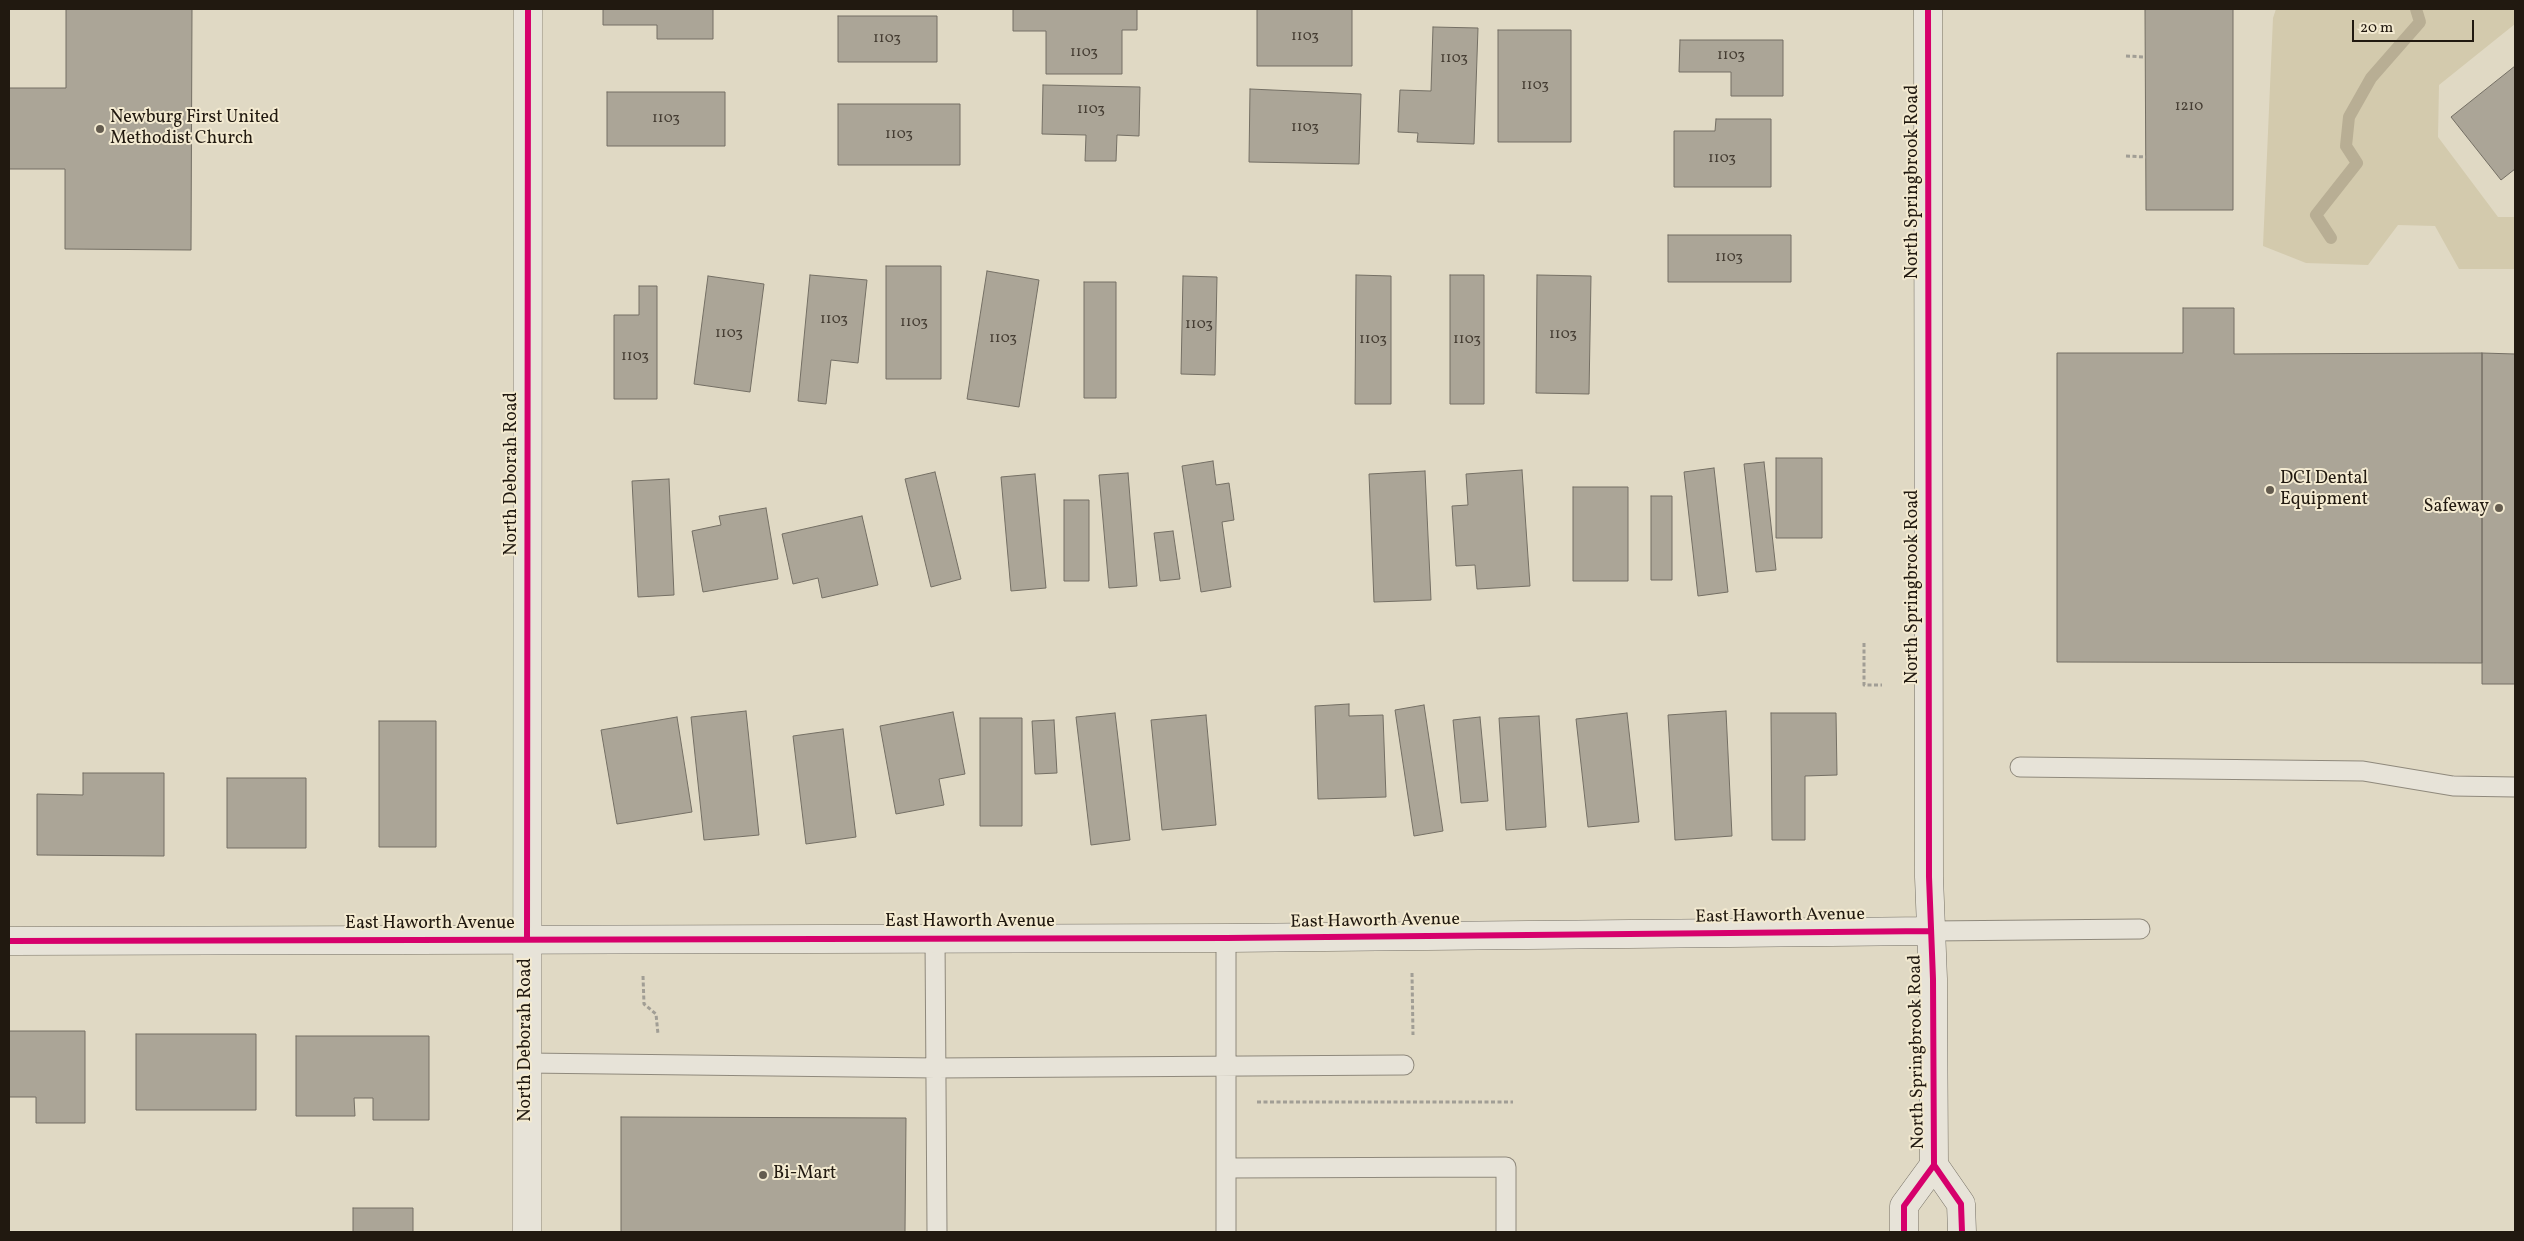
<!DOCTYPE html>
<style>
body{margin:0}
#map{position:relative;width:2524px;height:1241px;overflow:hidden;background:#e0d9c4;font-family:Vollkorn,serif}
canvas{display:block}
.frame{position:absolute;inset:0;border:10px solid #211910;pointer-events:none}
.scale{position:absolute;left:2352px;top:20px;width:122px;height:22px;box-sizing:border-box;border:2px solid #211910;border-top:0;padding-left:6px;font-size:15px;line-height:18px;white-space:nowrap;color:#211910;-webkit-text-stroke:4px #f3ead1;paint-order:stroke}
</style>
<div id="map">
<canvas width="2524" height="1241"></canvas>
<div class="frame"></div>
<div class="scale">20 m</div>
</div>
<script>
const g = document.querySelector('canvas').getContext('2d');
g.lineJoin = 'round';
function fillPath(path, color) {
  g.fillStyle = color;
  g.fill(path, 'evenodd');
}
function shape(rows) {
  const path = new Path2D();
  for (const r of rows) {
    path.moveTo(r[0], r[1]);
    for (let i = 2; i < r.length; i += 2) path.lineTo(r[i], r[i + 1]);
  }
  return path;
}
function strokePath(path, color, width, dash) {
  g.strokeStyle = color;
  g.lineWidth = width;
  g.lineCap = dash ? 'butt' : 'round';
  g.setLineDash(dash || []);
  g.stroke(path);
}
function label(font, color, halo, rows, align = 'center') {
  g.font = font + ' Vollkorn,serif';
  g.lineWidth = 4;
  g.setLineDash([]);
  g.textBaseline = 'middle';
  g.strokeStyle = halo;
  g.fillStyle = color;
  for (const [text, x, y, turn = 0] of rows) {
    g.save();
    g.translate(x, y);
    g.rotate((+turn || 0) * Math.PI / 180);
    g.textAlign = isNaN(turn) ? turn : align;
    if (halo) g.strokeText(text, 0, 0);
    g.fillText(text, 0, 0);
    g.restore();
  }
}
fillPath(shape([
 [2276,9,2515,9,2515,24,2439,85,2438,137,2498,217,2515,217,2515,269,2459,269,2435,226,2398,225,2368,265,2306,263,2263,246,2273,18]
]), '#d3caad');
strokePath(shape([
 [2331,238,2316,215,2357,163,2346,146,2349,117,2371,78,2420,22,2416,9]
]), '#b8ae94', 12);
const building = shape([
 [66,9,192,9,191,250,65,249,65,169,9,169,9,88,66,88,66,9],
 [603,9,713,9,713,39,657,39,657,25,603,25,603,9],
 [1013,9,1137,9,1137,30,1122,30,1122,74,1046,74,1046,31,1013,31,1013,9],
 [1257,9,1352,9,1352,66,1257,66,1257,9],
 [2145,9,2233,9,2233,210,2146,210,2145,9],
 [838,16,937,16,937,62,838,62,838,16],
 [1433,27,1478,28,1474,144,1417,142,1418,133,1398,132,1400,90,1431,91,1433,27],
 [1498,30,1571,30,1571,142,1498,142,1498,30],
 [1680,40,1783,40,1783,96,1731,96,1731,72,1679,72,1680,40],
 [2515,66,2515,169,2501,180,2451,117,2515,66],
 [1043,85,1140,87,1139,136,1117,135,1116,161,1085,161,1086,135,1042,134,1043,85],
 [1250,89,1361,94,1359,164,1249,162,1250,89],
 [607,92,725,92,725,146,607,146,607,92],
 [838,104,960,104,960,165,838,165,838,104],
 [1716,119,1771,119,1771,187,1674,187,1674,131,1715,131,1716,119],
 [1668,235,1791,235,1791,282,1668,282,1668,235],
 [886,266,941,266,941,379,886,379,886,266],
 [987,271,1039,280,1019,407,967,399,987,271],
 [810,275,867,280,858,363,831,360,826,404,798,401,810,275],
 [1356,275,1391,276,1391,404,1355,404,1356,275],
 [1450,275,1484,275,1484,404,1450,404,1450,275],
 [1537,275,1591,276,1589,394,1536,393,1537,275],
 [708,276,764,284,750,392,694,384,708,276],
 [1183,276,1217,277,1215,375,1181,374,1183,276],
 [1084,282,1116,282,1116,398,1084,398,1084,282],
 [639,286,657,286,657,399,614,399,614,315,639,315,639,286],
 [2183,308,2234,308,2234,354,2482,353,2482,663,2057,662,2057,353,2183,353,2183,308],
 [2482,353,2515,354,2515,684,2482,684,2482,353],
 [1776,458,1822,458,1822,538,1776,538,1776,458],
 [1213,461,1216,485,1229,483,1234,520,1222,522,1231,587,1201,592,1182,466,1213,461],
 [1764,462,1776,570,1756,572,1744,464,1764,462],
 [1714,468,1728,592,1698,596,1684,472,1714,468],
 [1522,470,1530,586,1477,589,1475,565,1456,566,1452,506,1468,505,1466,474,1522,470],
 [1425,471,1431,600,1374,602,1369,474,1425,471],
 [935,472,961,579,931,587,905,479,935,472],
 [1128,473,1137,586,1109,588,1099,475,1128,473],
 [1035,474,1046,588,1011,591,1001,477,1035,474],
 [669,479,674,595,638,597,632,481,669,479],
 [1573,487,1628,487,1628,581,1573,581,1573,487],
 [1651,496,1672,496,1672,580,1651,580,1651,496],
 [1064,500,1089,500,1089,581,1064,581,1064,500],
 [766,508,778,579,703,592,692,531,721,525,719,516,766,508],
 [862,516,878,585,822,598,818,578,793,584,782,534,862,516],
 [1173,531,1180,579,1160,581,1154,533,1173,531],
 [1349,704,1349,716,1383,715,1386,797,1318,799,1315,706,1349,704],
 [1424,705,1443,831,1414,836,1395,710,1424,705],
 [746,711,759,835,704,840,691,717,746,711],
 [1726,711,1732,836,1675,840,1668,715,1726,711],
 [953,712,965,774,939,779,944,805,896,814,880,726,953,712],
 [1115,713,1130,840,1091,845,1076,717,1115,713],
 [1627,713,1639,822,1588,827,1576,719,1627,713],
 [1771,713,1836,713,1837,775,1805,776,1805,840,1772,840,1771,713],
 [1206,715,1216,825,1162,830,1151,720,1206,715],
 [1539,716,1546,827,1506,830,1499,718,1539,716],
 [677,717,692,812,617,824,601,730,677,717],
 [1480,717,1488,801,1461,803,1453,720,1480,717],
 [980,718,1022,718,1022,826,980,826,980,718],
 [1054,720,1057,773,1035,774,1032,721,1054,720],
 [379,721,436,721,436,847,379,847,379,721],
 [843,729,856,837,806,844,793,736,843,729],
 [83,773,164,773,164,856,37,855,37,794,83,795,83,773],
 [227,778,306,778,306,848,227,848,227,778],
 [9,1031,85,1031,85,1123,36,1123,36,1097,9,1097,9,1031],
 [136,1034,256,1034,256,1110,136,1110,136,1034],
 [296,1036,429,1036,429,1120,373,1120,373,1098,354,1098,355,1116,296,1116,296,1036],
 [621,1117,906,1118,905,1232,621,1232,621,1117],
 [353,1208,413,1208,413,1232,353,1232,353,1208]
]);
fillPath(building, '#aba597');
strokePath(building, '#746f64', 1);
const lane = shape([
 [2020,767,2363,771,2453,786,2515,787],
 [1931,931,2140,929],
 [935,938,937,1232],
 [527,1063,936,1068,1404,1065],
 [1226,1168,1506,1167,1506,1232],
 [1226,1232,1226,938]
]);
const street = shape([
 [527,1232,528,9]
]);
const secondary = shape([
 [1928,9,1929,877,1933,979,1934,1165,1961,1204,1962,1232],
 [9,941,1226,938,1931,931],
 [1904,1232,1904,1206,1934,1165]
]);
strokePath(lane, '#8f897c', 21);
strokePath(street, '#8f897c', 29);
strokePath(secondary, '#746f64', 29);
strokePath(shape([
 [2126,56,2145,57],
 [2126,156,2146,157],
 [1864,643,1864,685,1882,685],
 [1412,973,1413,1035],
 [643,976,644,1004,656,1014,658,1034],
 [1257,1102,1513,1102]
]), '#a19e95', 3, [4, 2.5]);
strokePath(lane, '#e7e3d8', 19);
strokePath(street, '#e7e3d8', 28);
strokePath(secondary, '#e7e3d8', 28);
strokePath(shape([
 [1928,9,1929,877,1933,979,1934,1165,1961,1204,1962,1232],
 [527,939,528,9],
 [9,941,1226,938,1931,931],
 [1904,1232,1904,1206,1934,1165]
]), '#d6006c', 6);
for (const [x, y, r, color] of [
 [100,129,5,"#645c4f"],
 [2270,490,5,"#645c4f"],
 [2499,508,5,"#645c4f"],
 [763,1175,5,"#645c4f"]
]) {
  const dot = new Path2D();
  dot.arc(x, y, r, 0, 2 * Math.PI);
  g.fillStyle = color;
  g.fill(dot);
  strokePath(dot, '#f3ead1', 2);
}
label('15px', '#443c32', null, [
 ["1103",1305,37],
 ["1103",887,39],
 ["1103",1084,53],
 ["1103",1731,56],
 ["1103",1454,59],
 ["1103",1535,86],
 ["1210",2189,107],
 ["1103",1091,110],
 ["1103",666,119],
 ["1103",1305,128],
 ["1103",899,135],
 ["1103",1722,159],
 ["1103",1729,258],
 ["1103",834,320],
 ["1103",914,323],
 ["1103",1199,325],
 ["1103",729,334],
 ["1103",1563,335],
 ["1103",1003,339],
 ["1103",1373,340],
 ["1103",1467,340],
 ["1103",635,357]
]);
label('18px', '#211910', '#f3ead1', [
 ["Newburg First United",110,119],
 ["Methodist Church",110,140],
 ["DCI Dental",2280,480],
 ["Equipment",2280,501],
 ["Safeway",2489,508,"right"],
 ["Bi-Mart",773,1175]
], 'left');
label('18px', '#211910', '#f3ead1', [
 ["North Springbrook Road",1914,182,-90],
 ["North Deborah Road",513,474,-90],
 ["North Springbrook Road",1914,587,-90],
 ["East Haworth Avenue",1780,917,-1],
 ["East Haworth Avenue",1375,922,-1],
 ["East Haworth Avenue",970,923],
 ["East Haworth Avenue",430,925],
 ["North Deborah Road",527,1040,-90],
 ["North Springbrook Road",1918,1052,-91]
]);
</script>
